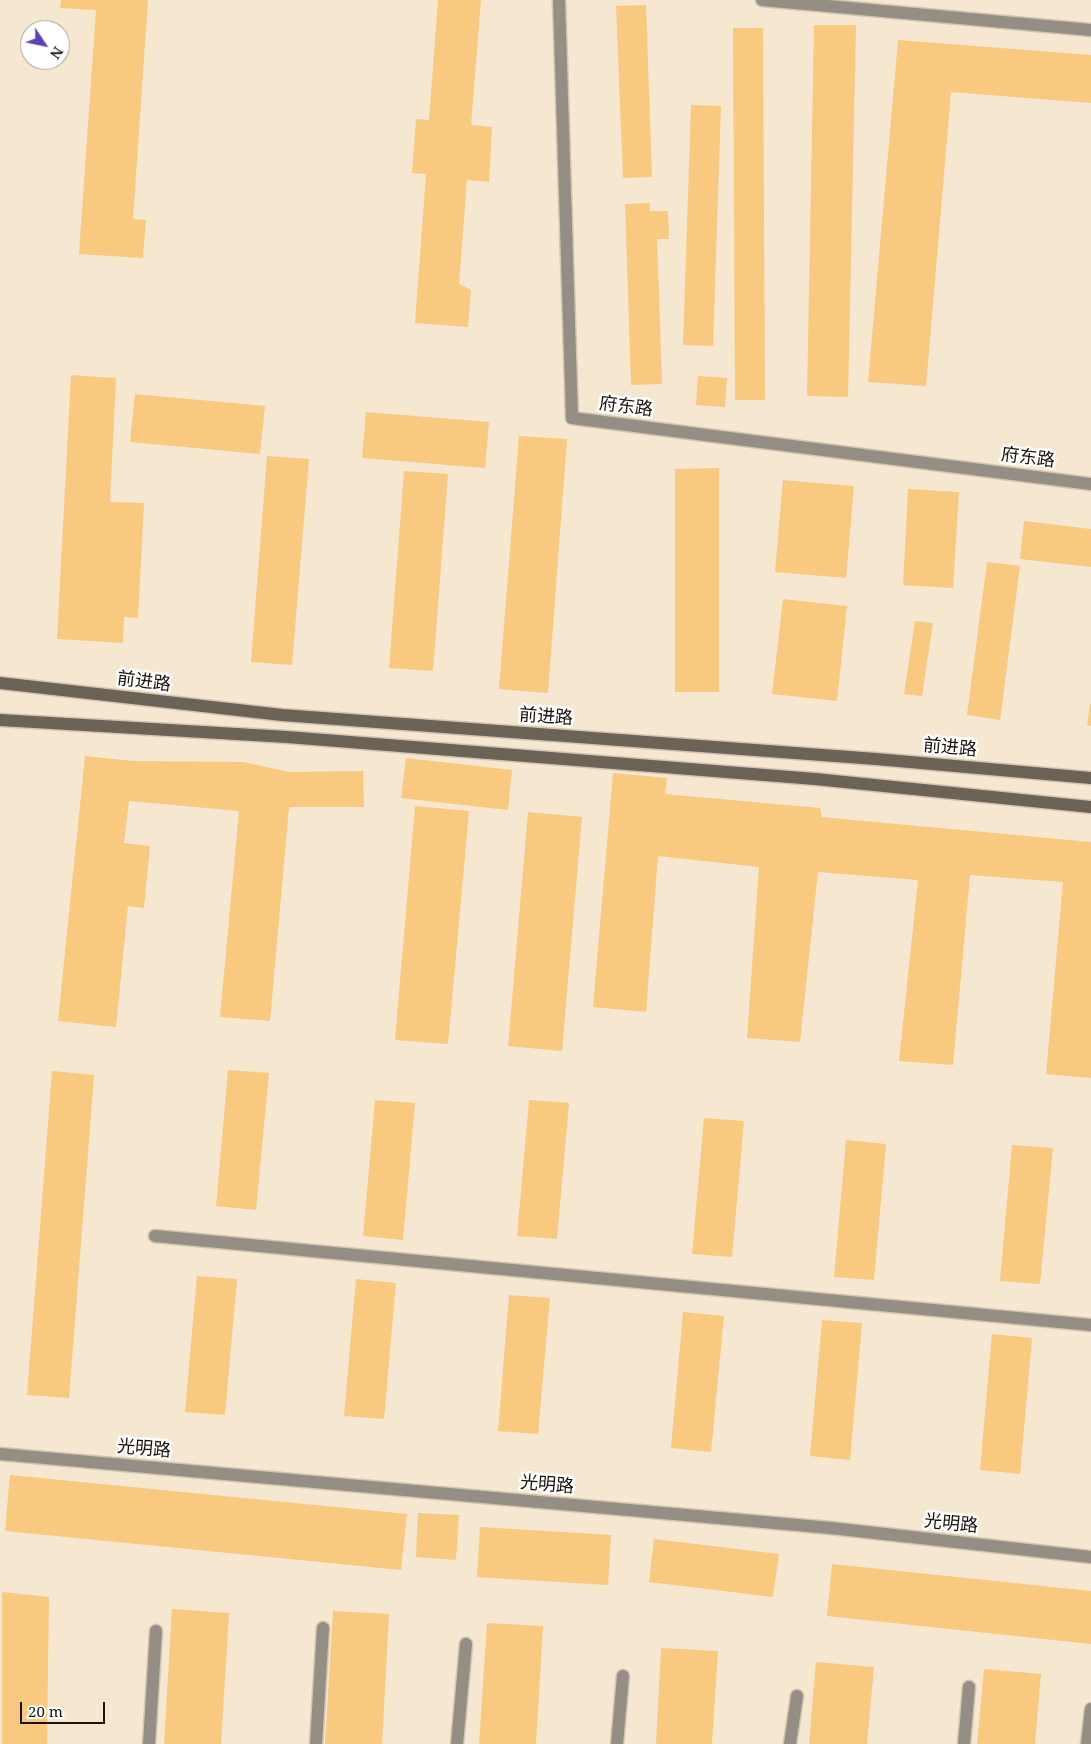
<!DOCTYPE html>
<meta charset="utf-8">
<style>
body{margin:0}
#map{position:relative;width:1091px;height:1744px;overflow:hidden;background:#f6e7d1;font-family:"Noto Serif",serif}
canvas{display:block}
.north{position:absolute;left:20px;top:20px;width:50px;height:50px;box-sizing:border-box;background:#fff;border:1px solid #a3a19e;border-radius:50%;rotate:124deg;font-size:14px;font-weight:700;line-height:20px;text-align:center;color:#19130c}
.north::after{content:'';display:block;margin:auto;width:18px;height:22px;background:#5c42ba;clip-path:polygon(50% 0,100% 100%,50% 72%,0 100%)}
.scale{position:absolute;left:20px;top:1702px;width:85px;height:22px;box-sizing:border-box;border:2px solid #19130c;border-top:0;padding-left:6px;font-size:15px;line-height:18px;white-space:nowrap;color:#19130c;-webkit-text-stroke:4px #fff;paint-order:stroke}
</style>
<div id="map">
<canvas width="1091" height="1744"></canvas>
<div class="north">N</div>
<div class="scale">20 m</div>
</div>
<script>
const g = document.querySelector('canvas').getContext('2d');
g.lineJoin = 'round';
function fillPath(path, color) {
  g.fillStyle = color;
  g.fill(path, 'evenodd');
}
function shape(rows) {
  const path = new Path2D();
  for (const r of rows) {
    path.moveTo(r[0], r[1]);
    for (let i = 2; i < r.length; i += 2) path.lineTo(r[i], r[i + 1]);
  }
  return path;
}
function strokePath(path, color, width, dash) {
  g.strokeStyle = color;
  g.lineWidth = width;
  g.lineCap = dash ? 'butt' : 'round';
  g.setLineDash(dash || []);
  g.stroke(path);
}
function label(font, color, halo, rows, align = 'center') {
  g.font = font + ' "Noto Serif","Noto Sans SC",serif';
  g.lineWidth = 5;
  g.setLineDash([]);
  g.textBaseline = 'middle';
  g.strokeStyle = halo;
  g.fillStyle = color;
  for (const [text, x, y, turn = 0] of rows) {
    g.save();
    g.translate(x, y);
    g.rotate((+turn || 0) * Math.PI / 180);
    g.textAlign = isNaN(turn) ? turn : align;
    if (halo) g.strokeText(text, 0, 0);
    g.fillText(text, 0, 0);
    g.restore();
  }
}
fillPath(shape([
 [61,0,148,0,133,219,146,220,143,258,79,254,96,10,60,8],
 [438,0,481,0,471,125,492,127,489,182,467,180,459,284,471,290,468,327,415,323,426,174,412,173,416,119,429,120],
 [646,5,652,177,623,178,616,6],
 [814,25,856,25,848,397,807,396],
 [733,28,763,28,765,400,735,400],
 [898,40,1091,55,1091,103,951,92,926,386,868,382],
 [691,105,721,106,713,346,683,345],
 [650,203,650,211,668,211,669,239,657,239,662,384,631,385,625,204],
 [71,375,116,378,110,502,144,503,138,618,124,617,123,643,57,639],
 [698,376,727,378,725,407,696,405],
 [135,394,265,406,260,454,130,442],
 [366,412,489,422,485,468,362,458],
 [519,436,567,439,548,693,499,689],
 [267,456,309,459,292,665,251,662],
 [719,468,719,692,675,692,675,469],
 [404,471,448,474,433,671,389,668],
 [783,480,854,486,846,578,775,572],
 [908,489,959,492,953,588,903,585],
 [1024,521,1091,529,1091,567,1020,559],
 [987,562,1020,566,1000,720,967,715],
 [783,599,847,606,837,701,772,694],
 [915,621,933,623,922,696,904,694],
 [1090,704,1091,704,1091,726,1087,725],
 [85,756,133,761,244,762,289,772,363,771,364,807,289,807,270,1021,220,1017,239,811,129,801,124,843,150,846,144,908,128,906,116,1027,58,1021],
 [406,758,512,770,508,810,401,798],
 [613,773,667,778,665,794,820,808,822,817,1091,842,1091,1078,1046,1074,1063,882,970,875,953,1065,899,1061,918,880,818,872,800,1042,747,1038,759,867,658,856,646,1012,593,1007],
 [415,806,469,811,448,1044,395,1040],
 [528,812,582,817,562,1051,508,1046],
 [228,1070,269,1073,256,1210,216,1206],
 [52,1071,94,1075,69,1398,27,1395],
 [375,1100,415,1103,403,1240,363,1236],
 [529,1100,569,1103,557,1239,517,1236],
 [704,1118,744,1121,732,1257,692,1254],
 [846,1140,886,1144,874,1280,834,1277],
 [1012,1145,1053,1148,1040,1284,1000,1281],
 [197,1276,237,1279,225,1415,185,1412],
 [356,1279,396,1283,384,1419,344,1416],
 [509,1295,550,1298,538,1434,498,1431],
 [683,1312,724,1316,711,1452,671,1448],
 [822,1320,862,1323,850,1460,810,1456],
 [992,1334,1032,1338,1020,1474,980,1470],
 [10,1475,407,1514,401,1570,5,1531],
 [418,1513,459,1515,456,1560,416,1557],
 [480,1527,611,1535,608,1585,477,1577],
 [654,1539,779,1554,773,1597,649,1582],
 [832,1564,1091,1591,1091,1644,827,1616],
 [2,1592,49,1597,47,1744,2,1744],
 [172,1609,229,1613,221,1744,164,1744],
 [333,1611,389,1614,382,1744,325,1744],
 [487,1623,543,1626,536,1744,479,1744],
 [661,1648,718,1651,712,1744,656,1744],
 [816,1662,874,1667,867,1744,809,1744],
 [984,1669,1041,1674,1035,1744,977,1744]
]), '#f9c980');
const street = shape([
 [559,0,572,418,1091,484],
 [762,0,1091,30],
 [155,1236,1091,1325],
 [0,1454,831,1528,1091,1557],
 [149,1744,156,1631],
 [316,1744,323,1628],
 [457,1744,466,1644],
 [617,1744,623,1676],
 [790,1744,797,1696],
 [964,1744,969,1687],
 [1087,1744,1091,1709]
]);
const secondary = shape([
 [0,683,282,715,876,759,1091,778],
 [0,720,287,737,815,779,1091,807]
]);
strokePath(street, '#d3c5b1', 15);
strokePath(secondary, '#d3c5b1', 15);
strokePath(street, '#948e85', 12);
strokePath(secondary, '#6b6356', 12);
label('18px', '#19130c', '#fff', [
 ["府东路",626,407,7],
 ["府东路",1028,458,7],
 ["前进路",144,682,7],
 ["前进路",546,717,4],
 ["前进路",950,748,5],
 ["光明路",144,1449,5],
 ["光明路",547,1485,5],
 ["光明路",951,1524,6]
]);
</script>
